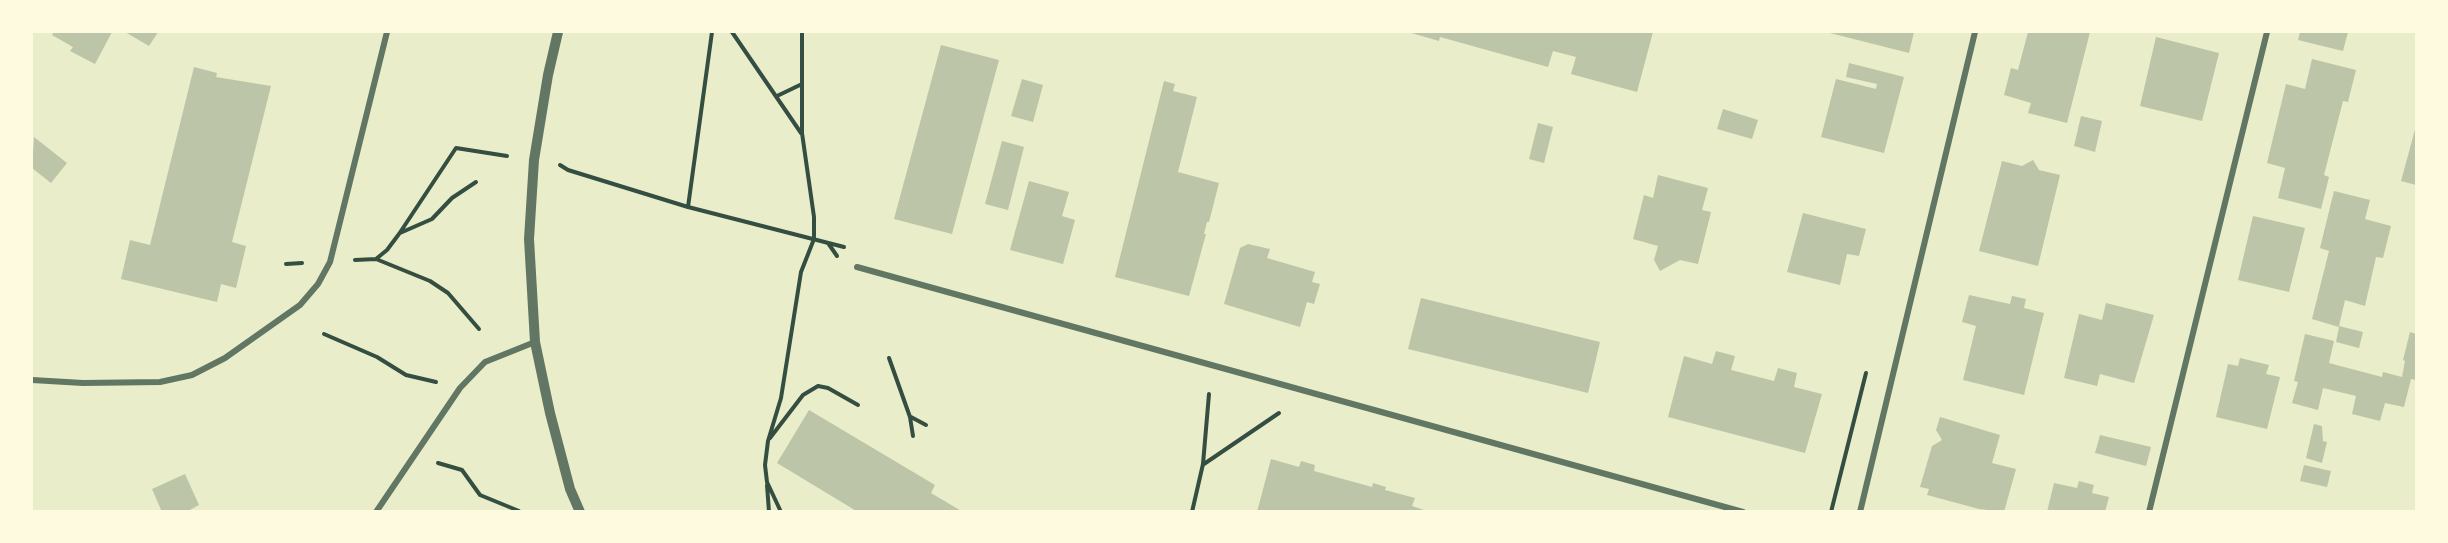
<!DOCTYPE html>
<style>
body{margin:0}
#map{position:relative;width:2448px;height:543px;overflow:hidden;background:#e9edc9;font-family:Mulish,sans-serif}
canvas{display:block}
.frame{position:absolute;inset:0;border:33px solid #fefae0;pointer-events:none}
</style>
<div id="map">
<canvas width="2448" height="543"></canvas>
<div class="frame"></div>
</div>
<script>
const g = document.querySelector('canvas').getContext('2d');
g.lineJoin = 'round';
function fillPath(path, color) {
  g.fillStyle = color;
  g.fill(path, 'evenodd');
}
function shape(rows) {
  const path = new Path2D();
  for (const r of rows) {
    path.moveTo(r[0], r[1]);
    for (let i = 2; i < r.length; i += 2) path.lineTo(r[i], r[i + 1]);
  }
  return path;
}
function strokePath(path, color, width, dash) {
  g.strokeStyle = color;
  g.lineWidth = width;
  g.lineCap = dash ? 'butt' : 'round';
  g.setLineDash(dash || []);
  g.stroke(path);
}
fillPath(shape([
 [54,32,112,32,95,64,70,51,73,47,52,35],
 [125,32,158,32,149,46],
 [1408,32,1653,32,1637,92,1571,74,1576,57,1553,51,1548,67,1440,37,1439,41],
 [1826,32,1914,32,1909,53],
 [2028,32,2090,32,2067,123,2028,113,2031,103,2004,95,2011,68,2018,70],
 [2300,32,2348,32,2343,51,2298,40],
 [2156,37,2219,53,2202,121,2140,106],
 [941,45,999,60,952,234,894,219],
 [2312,59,2356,70,2348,102,2343,101,2324,175,2329,177,2321,209,2278,198,2285,168,2267,163,2286,84,2305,89],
 [1849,63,1904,77,1884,153,1821,137,1836,79,1876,89,1877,84,1846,77],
 [194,67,217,73,216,77,271,86,232,242,246,246,236,288,221,284,217,302,121,279,130,240,150,245],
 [1022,79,1043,85,1033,122,1011,116],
 [1164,81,1175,84,1173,91,1197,97,1178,172,1219,183,1209,222,1207,222,1204,234,1206,234,1189,296,1115,277],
 [1723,109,1758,120,1752,139,1717,129],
 [2081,116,2102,121,2095,152,2074,146],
 [1538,123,1553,127,1544,163,1529,159],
 [2416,126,2416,185,2401,181],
 [34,137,67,163,51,183,32,168],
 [1002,141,1024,147,1008,210,985,204],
 [2033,160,2039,170,2060,175,2038,266,1979,251,2002,161,2022,166],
 [1658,175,1708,188,1702,210,1711,212,1698,264,1680,260,1660,271,1654,260,1658,246,1633,239,1644,195,1653,198],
 [1029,181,1069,192,1062,216,1075,220,1063,264,1010,250],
 [2334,191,2370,200,2365,219,2391,226,2383,258,2376,257,2365,306,2345,300,2339,326,2363,332,2359,348,2336,342,2339,327,2312,319,2329,251,2320,248],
 [1803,213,1866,229,1859,256,1847,254,1840,285,1787,272],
 [2253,216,2305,228,2289,292,2238,280],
 [1248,244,1270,249,1267,258,1315,272,1312,282,1320,284,1314,304,1307,302,1300,327,1224,304,1240,248],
 [1969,295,2010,304,2012,296,2026,299,2024,308,2044,313,2024,395,1963,380,1976,326,1962,322],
 [1421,298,1600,342,1588,393,1408,349],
 [2106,303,2154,315,2134,383,2100,374,2097,386,2064,378,2079,314,2102,320],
 [2410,332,2416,334,2416,380,2411,379,2404,407,2385,403,2380,421,2352,414,2356,396,2323,388,2318,410,2292,403,2298,382,2294,381,2305,334,2334,341,2329,363,2382,377,2383,372,2402,377,2405,361,2403,360],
 [1716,351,1735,356,1731,370,1774,381,1778,368,1797,373,1794,387,1822,394,1805,453,1668,417,1684,356,1712,364],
 [2240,358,2269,365,2266,374,2280,377,2267,429,2216,417,2228,364,2238,366],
 [809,410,935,485,931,493,963,512,858,512,777,463],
 [1940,417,2000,435,1992,463,2016,469,2004,512,1979,509,1927,495,1929,489,1920,487,1932,446,1942,440,1936,430],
 [2314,424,2322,426,2323,441,2327,442,2322,463,2306,458],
 [2100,435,2151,447,2146,466,2095,453],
 [1271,459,1299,467,1301,461,1315,465,1314,471,1372,487,1373,483,1386,487,1385,490,1415,498,1412,506,1430,512,1257,512],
 [2304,465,2331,471,2327,487,2300,481],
 [185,474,199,505,186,512,162,512,152,489],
 [2079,481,2094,485,2092,493,2109,497,2105,512,2047,512,2054,483,2077,488]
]), '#bcc5a7');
strokePath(shape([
 [732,32,801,133],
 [777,96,802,84],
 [560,165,568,170,688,207,844,247],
 [688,207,712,32],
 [400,233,432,219,452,198,476,182],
 [828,243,837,256],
 [376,259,387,250,399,234,456,148,507,156],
 [355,260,376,259,430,281,448,293,479,329],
 [286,264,302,263],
 [324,334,377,357,406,375,436,382],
 [889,358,910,417,913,436],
 [911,417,926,425],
 [770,438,803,395,818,386,828,388,858,405],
 [438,463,462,470,480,495,519,511],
 [1204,464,1279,413],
 [767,485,769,512],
 [781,512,767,482,765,465,768,441,781,398,801,272,814,239,814,217,802,133,802,32],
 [1192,512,1203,464,1209,394],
 [1831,512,1866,373]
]), '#344e41', 4);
strokePath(shape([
 [857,267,1743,512],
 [32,380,83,383,160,382,192,375,225,358,300,305,318,284,330,262,387,32],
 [376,512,460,388,485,362,535,342],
 [1860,512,1975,32],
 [2149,512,2267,32]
]), '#617663', 6);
strokePath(shape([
 [558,32,548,75,534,160,529,239,535,342,550,413,570,489,580,512]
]), '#617663', 10);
</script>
